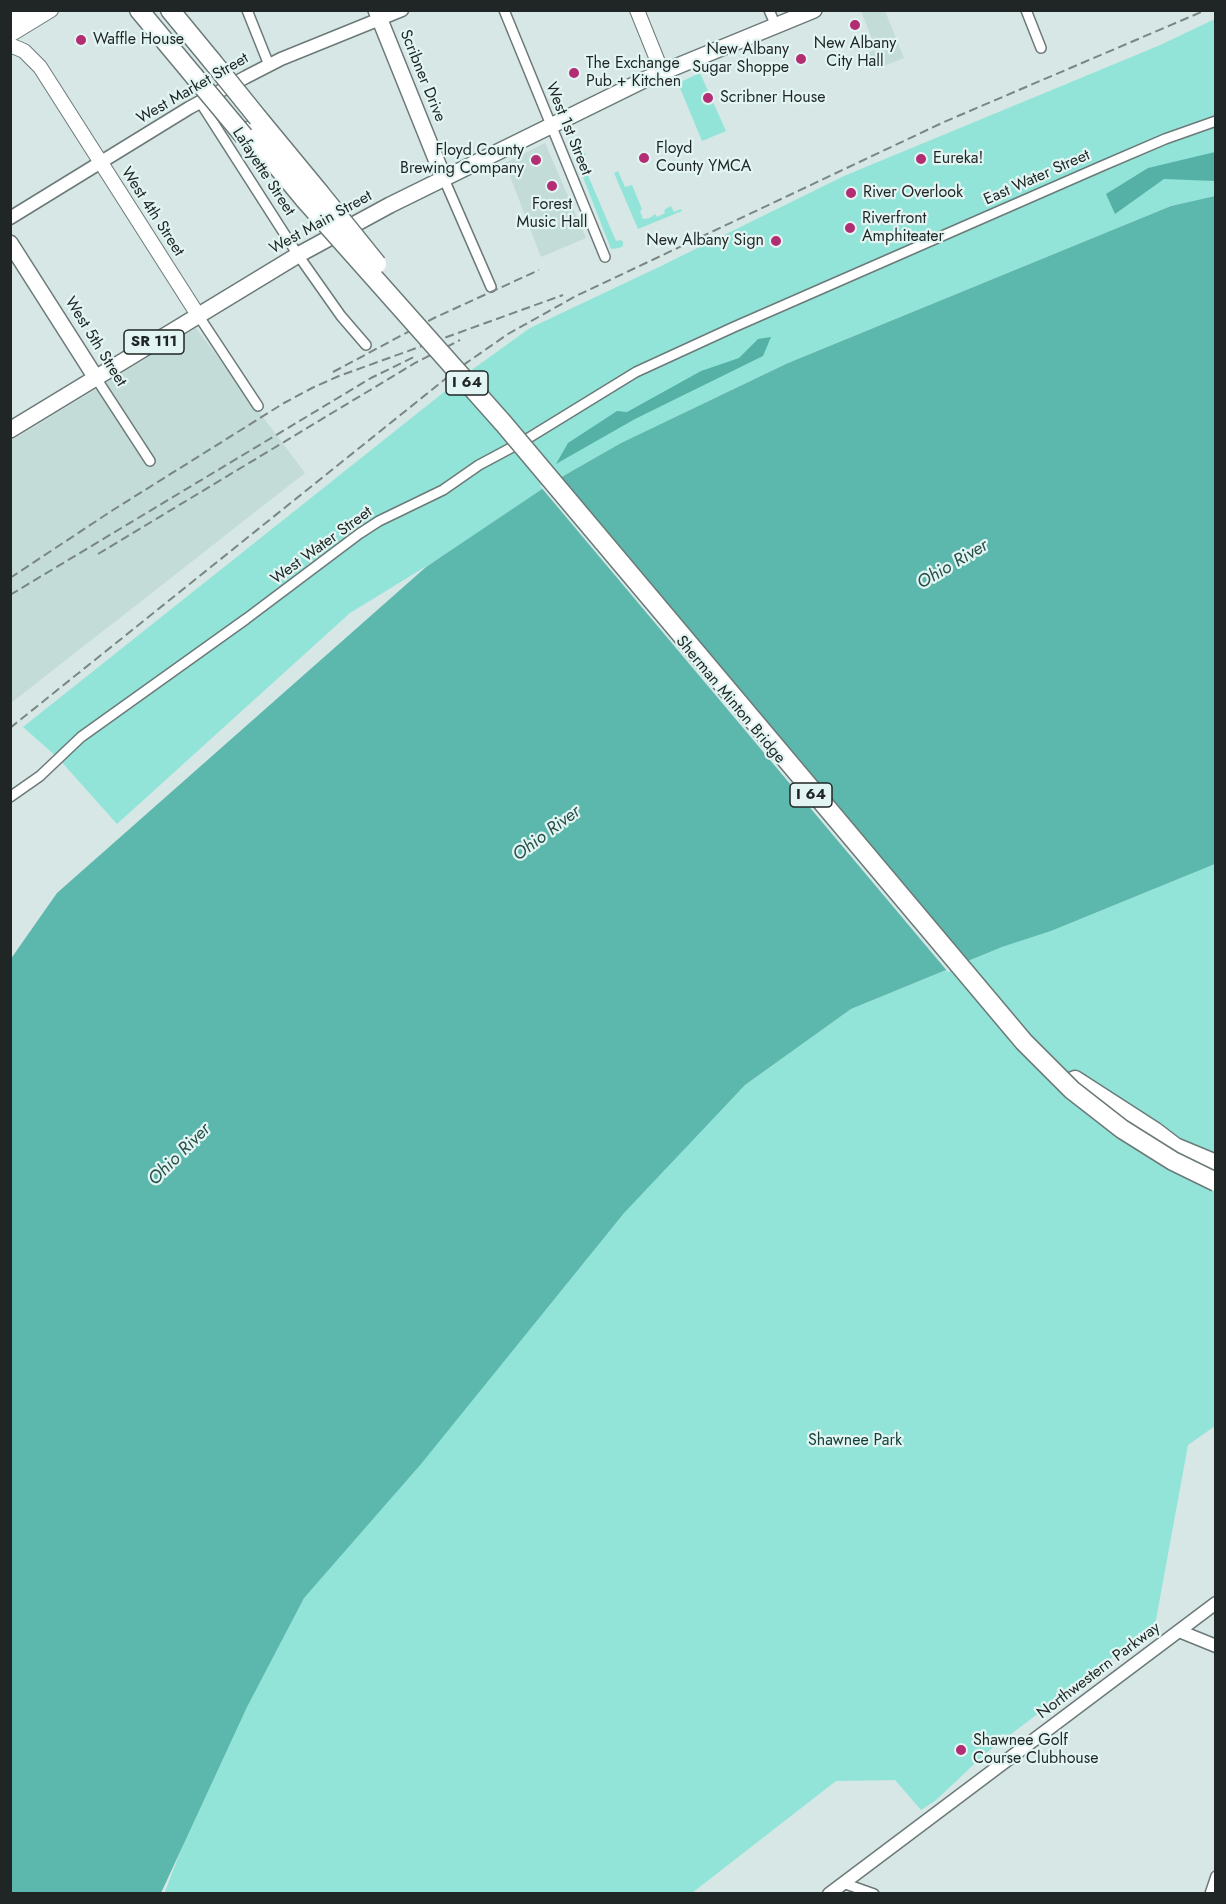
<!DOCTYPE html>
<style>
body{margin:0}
#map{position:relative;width:1226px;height:1904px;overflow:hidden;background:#d6e7e5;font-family:Jost,sans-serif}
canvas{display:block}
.frame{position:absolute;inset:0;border:12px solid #1f2625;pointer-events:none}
</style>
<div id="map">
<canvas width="1226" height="1904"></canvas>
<div class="frame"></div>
</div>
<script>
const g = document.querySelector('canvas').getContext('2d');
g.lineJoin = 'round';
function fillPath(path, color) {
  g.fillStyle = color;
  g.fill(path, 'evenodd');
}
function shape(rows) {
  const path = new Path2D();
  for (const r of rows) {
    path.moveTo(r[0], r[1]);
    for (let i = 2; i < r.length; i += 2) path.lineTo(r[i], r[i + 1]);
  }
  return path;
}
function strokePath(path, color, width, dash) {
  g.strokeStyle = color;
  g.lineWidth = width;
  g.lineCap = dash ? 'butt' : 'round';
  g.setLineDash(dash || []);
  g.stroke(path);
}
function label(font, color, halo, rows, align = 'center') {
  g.font = font + ' Jost,sans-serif';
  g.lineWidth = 4.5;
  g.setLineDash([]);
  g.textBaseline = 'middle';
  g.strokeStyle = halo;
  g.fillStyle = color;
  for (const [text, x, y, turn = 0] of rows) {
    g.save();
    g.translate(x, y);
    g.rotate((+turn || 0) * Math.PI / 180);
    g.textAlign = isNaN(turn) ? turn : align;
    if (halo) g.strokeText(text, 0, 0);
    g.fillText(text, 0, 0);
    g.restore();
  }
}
fillPath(shape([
 [861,11,885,11,904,58,876,69,868,53,876,49],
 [545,143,586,238,541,257,505,163],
 [196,328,305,473,11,703,11,441]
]), '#c3dcd8');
fillPath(shape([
 [1215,19,1215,196,1171,206,788,363,621,443,551,483,443,556,350,613,117,824,58,758,23,727,473,369,530,328,659,267,844,176,1158,46],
 [700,73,726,131,702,141,678,83],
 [581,151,586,154,581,159,616,241,621,240,623,242,623,246,619,248,611,249,574,154],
 [618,171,625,187,632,185,642,209,640,211,643,219,650,218,655,214,657,217,665,213,664,210,671,206,674,212,681,209,682,211,638,229,614,173],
 [1215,864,1215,1426,1188,1445,1155,1625,986,1753,935,1801,921,1810,895,1780,836,1781,692,1893,164,1894,234,1712,339,1529,486,1348,745,1085,851,1009,1002,947,1051,931]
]), '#92e4d9');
fillPath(shape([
 [1215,152,1215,181,1164,179,1115,214,1106,194,1148,168],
 [771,337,763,356,635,419,556,464,568,443,617,411,627,412,701,371,739,358,758,339]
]), '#55b1a6');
fillPath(shape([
 [1215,196,1215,864,1051,931,1002,947,851,1009,745,1085,624,1213,421,1464,304,1598,247,1707,161,1893,11,1894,10,960,57,893,426,567,551,483,621,443,788,363,1171,206]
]), '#5cb8ad');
fillPath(shape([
 [549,481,964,965,948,972,540,486]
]), '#d6e7e5');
const minor = shape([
 [247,10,269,65],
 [504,10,605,257],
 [769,10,776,26],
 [1026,10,1041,48],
 [200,102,298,255,341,316,366,345],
 [444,179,491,287],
 [198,315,258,406],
 [96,378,150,461],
 [10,797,40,776,81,737,246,619,359,534,379,521,443,490,479,465,522,442,636,372,734,327,1102,166,1165,139,1216,121],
 [843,1883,874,1894],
 [1210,1894,1216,1876]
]);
const tertiary = shape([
 [10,218,189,108,246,77,281,59,402,10],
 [1179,1631,1216,1646],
 [829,1894,1216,1603]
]);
const secondary = shape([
 [637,10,662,72],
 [10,35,51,10],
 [10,45,24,51,40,67,198,315]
]);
const primary = shape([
 [376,10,444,179],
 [10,243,96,378],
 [10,430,298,255,390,205,646,79,814,10]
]);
const motorway = shape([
 [139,10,194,76],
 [170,10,212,61],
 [10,20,29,10],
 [258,118,319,192],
 [248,131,305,200],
 [1075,1080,1154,1131,1175,1147,1216,1164]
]);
strokePath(minor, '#6b7a78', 12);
strokePath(tertiary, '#6b7a78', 15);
strokePath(secondary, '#6b7a78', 16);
strokePath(primary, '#6b7a78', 18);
strokePath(motorway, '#6b7a78', 21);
strokePath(minor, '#fff', 9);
strokePath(tertiary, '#fff', 12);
strokePath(secondary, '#fff', 14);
strokePath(primary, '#fff', 15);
strokePath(motorway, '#fff', 18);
strokePath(shape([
 [333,372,434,318,539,270],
 [98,554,415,363,460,340],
 [10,578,113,510,284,403,312,388,339,376,563,295],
 [10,595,371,378,416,356],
 [10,728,459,368,508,334,576,296,944,122,1206,10]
]), '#7a8684', 2, [9, 4.5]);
const motorwayBridge = shape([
 [212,61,258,118],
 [194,76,244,136],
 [319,192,377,264],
 [305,200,504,424,1024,1042,1072,1090,1122,1129,1173,1161,1216,1182]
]);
strokePath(motorwayBridge, '#6b7a78', 21, []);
strokePath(motorwayBridge, '#fff', 18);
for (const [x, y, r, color] of [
 [855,25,6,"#b32d73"],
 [81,40,6,"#b32d73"],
 [801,59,6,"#b32d73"],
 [574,73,6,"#b32d73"],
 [708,98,6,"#b32d73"],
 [644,158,6,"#b32d73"],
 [921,159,6,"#b32d73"],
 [536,160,6,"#b32d73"],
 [552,186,6,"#b32d73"],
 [851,193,6,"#b32d73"],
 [850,228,6,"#b32d73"],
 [776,241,6,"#b32d73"],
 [961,1750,6,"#b32d73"]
]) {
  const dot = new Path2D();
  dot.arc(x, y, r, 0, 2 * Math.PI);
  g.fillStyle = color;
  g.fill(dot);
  strokePath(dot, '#e3f5f2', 2);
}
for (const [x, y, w] of [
 [154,342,60],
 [467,383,42],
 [811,795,42]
]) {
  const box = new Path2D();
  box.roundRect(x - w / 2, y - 12, w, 24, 4.5);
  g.fillStyle = '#e3f5f2';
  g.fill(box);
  strokePath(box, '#1f2625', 1.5);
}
label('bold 15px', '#1f2625', null, [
 ["SR 111",154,342],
 ["I 64",467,383],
 ["I 64",811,795]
]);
label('16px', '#1f2625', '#e3f5f2', [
 ["Waffle House",93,40],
 ["New Albany",855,44,"center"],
 ["City Hall",855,62,"center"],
 ["New Albany",789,50,"right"],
 ["Sugar Shoppe",789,68,"right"],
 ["The Exchange",586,64],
 ["Pub + Kitchen",586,82],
 ["Scribner House",720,98],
 ["Floyd",656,149],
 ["County YMCA",656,167],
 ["Floyd County",524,151,"right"],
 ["Brewing Company",524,169,"right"],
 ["Eureka!",933,159],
 ["River Overlook",863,193],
 ["Forest",552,205,"center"],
 ["Music Hall",552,223,"center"],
 ["Riverfront",862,219],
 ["Amphiteater",862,237],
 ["New Albany Sign",764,241,"right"],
 ["Shawnee Golf",973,1741],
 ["Course Clubhouse",973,1759]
], 'left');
label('16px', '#1f2625', '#e3f5f2', [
 ["Scribner Drive",422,76,68],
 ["West Market Street",193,89,-30],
 ["West 1st Street",568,129,68],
 ["Lafayette Street",263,172,57],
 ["East Water Street",1037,178,-24],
 ["West 4th Street",152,212,57],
 ["West Main Street",321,223,-29],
 ["West 5th Street",95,342,58],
 ["West Water Street",322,546,-36],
 ["Sherman Minton Bridge",730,700,50],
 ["Northwestern Parkway",1099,1671,-37]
]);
label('16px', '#123d38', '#e3f5f2', [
 ["Shawnee Park",855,1441]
]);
label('italic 18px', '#27504b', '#e3f5f2', [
 ["Ohio River",953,565,-31],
 ["Ohio River",547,834,-37],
 ["Ohio River",180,1155,-45]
]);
</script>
